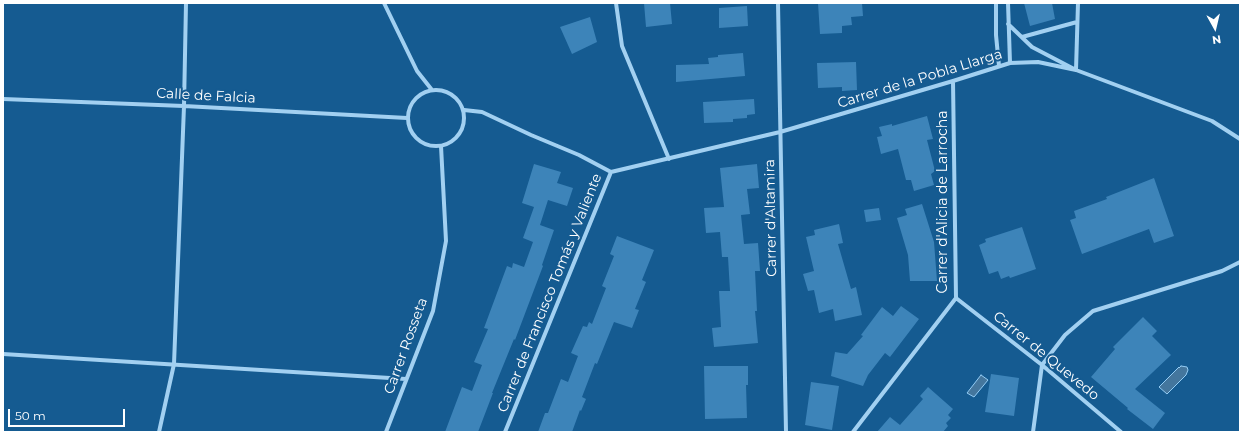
<!DOCTYPE html>
<meta charset="utf-8">
<style>
body{margin:0}
#map{position:relative;width:1243px;height:435px;overflow:hidden;background:#155b91;font-family:Montserrat,sans-serif}
canvas{display:block}
.frame{position:absolute;inset:0;border:4px solid #fff;pointer-events:none}
.north{position:absolute;left:1195px;top:8px;width:40px;height:40px;-webkit-text-stroke:3px #155b91;paint-order:stroke;rotate:172deg;font-size:11px;font-weight:700;line-height:16px;text-align:center;color:#fff}
.north::after{content:'';display:block;margin:auto;width:14px;height:18px;background:#fff;clip-path:polygon(50% 0,100% 100%,50% 72%,0 100%)}
.scale{position:absolute;left:8px;top:409px;width:117px;height:18px;box-sizing:border-box;border:2px solid #fff;border-top:0;padding-left:5px;font-size:12px;line-height:14px;white-space:nowrap;color:#fff;-webkit-text-stroke:3px #155b91;paint-order:stroke}
</style>
<div id="map">
<canvas width="1243" height="435"></canvas>
<div class="frame"></div>
<div class="north">N</div>
<div class="scale">50 m</div>
</div>
<script>
const g = document.querySelector('canvas').getContext('2d');
g.lineJoin = 'round';
function fillPath(path, color) {
  g.fillStyle = color;
  g.fill(path, 'evenodd');
}
function shape(rows) {
  const path = new Path2D();
  for (const r of rows) {
    if (r.length === 3) {
      path.moveTo(r[0] + r[2], r[1]);
      path.arc(r[0], r[1], r[2], 0, 2 * Math.PI);
      continue;
    }
    path.moveTo(r[0], r[1]);
    for (let i = 2; i < r.length; i += 2) path.lineTo(r[i], r[i + 1]);
  }
  return path;
}
function strokePath(path, color, width, dash) {
  g.strokeStyle = color;
  g.lineWidth = width;
  g.lineCap = dash ? 'butt' : 'round';
  g.setLineDash(dash || []);
  g.stroke(path);
}
function label(font, color, halo, rows, align = 'center') {
  g.font = font + ' Montserrat,sans-serif';
  g.lineWidth = 4;
  g.setLineDash([]);
  g.textBaseline = 'middle';
  g.strokeStyle = halo;
  g.fillStyle = color;
  for (const [text, x, y, turn = 0] of rows) {
    g.save();
    g.translate(x, y);
    g.rotate((+turn || 0) * Math.PI / 180);
    g.textAlign = isNaN(turn) ? turn : align;
    if (halo) g.strokeText(text, 0, 0);
    g.fillText(text, 0, 0);
    g.restore();
  }
}
const water = shape([
 [1181,366,1187,367,1188,370,1186,375,1167,394,1159,387,1179,367,1179,368,1181,366],
 [981,375,988,380,974,397,967,393,981,375]
]);
fillPath(water, '#44769d');
strokePath(water, '#94ccf4', 1);
fillPath(shape([
 [644,3,670,3,672,24,646,27],
 [818,3,862,3,863,16,851,17,852,25,842,26,842,33,820,34],
 [1024,3,1052,3,1055,19,1030,26],
 [747,6,748,26,719,28,719,8],
 [590,17,597,42,572,54,560,27],
 [743,53,745,76,676,82,676,65,709,64,708,58,718,57,718,55],
 [856,62,857,90,842,91,842,87,818,88,817,63],
 [754,99,755,114,747,115,747,118,733,119,733,122,704,123,703,102],
 [927,116,933,139,927,140,935,171,931,174,934,185,914,191,911,180,906,180,898,149,881,154,877,137,882,136,879,127,892,124,892,126],
 [534,164,561,172,557,183,573,188,567,206,548,200,540,225,554,230,542,265,543,266,515,340,514,339,492,393,493,393,478,432,445,432,462,387,472,391,482,365,474,362,488,329,484,328,507,266,512,268,513,263,524,267,533,242,523,238,534,207,522,203],
 [757,164,759,188,747,189,750,214,741,215,744,244,758,243,760,271,755,271,757,311,755,311,758,343,714,347,712,328,721,327,719,291,730,291,728,257,722,257,720,232,706,233,704,208,724,207,720,168],
 [1154,178,1174,236,1154,243,1149,229,1082,254,1070,220,1076,218,1074,211,1107,199,1106,197],
 [922,204,934,242,937,281,910,281,908,255,897,218,907,215,905,209],
 [879,208,881,220,866,222,864,210],
 [839,224,843,243,838,244,851,289,856,287,862,315,835,321,833,309,819,313,814,290,808,291,803,274,814,271,806,237,815,235,814,230],
 [1022,227,1036,269,1010,278,1009,276,1001,279,998,271,989,274,979,245,986,242,985,239],
 [617,236,654,250,642,280,646,282,635,309,639,310,632,328,614,322,597,364,595,363,582,397,586,399,581,411,580,410,572,432,538,432,545,413,548,413,561,379,568,382,578,356,571,353,583,326,587,327,589,322,592,324,606,288,602,286,614,256,610,254],
 [901,306,919,319,890,357,885,353,868,375,863,386,831,376,835,352,847,354,863,336,861,335,882,307,893,316],
 [1143,317,1157,331,1152,336,1171,355,1135,389,1165,413,1153,429,1127,409,1128,408,1091,377,1115,349,1113,347],
 [704,366,748,366,748,385,746,385,747,418,705,419],
 [991,374,1019,378,1014,416,985,412],
 [811,382,839,386,832,430,805,425],
 [928,387,953,409,948,415,951,418,946,423,948,426,943,432,877,432,890,417,900,425,923,399,920,396]
]), '#3d84b9');
strokePath(shape([
 [384,3,417,71,432,90],
 [616,3,622,46,669,159],
 [778,3,786,432],
 [996,3,996,35,999,66],
 [1008,3,1010,63],
 [1008,24,1032,47,1076,70,1078,3],
 [1022,37,1077,22],
 [436,118,28],
 [3,99,184,106,407,118],
 [464,110,482,112,531,135,579,155,611,172],
 [611,172,780,132,953,81,1010,63,1038,62,1076,70,1212,121,1240,139],
 [956,298,1042,365,1121,432],
 [3,354,406,379],
 [159,432,174,364,184,106,186,3],
 [386,432,433,311,446,241,441,146],
 [505,432,611,172],
 [853,432,956,298,953,81],
 [1033,432,1042,365,1065,335,1093,311,1222,271,1240,262]
]), '#a2d0f1', 4);
label('14px', '#fff', '#155b91', [
 ["Carrer de la Pobla Llarga",920,79,-17],
 ["Calle de Falcia",206,96,3],
 ["Carrer d'Alicia de Larrocha",943,202,-90],
 ["Carrer d'Altamira",771,218,-91],
 ["Carrer de Francisco Tomás y Valiente",550,293,-68],
 ["Carrer Rosseta",406,346,-70],
 ["Carrer de Quevedo",1046,356,39]
]);
</script>
